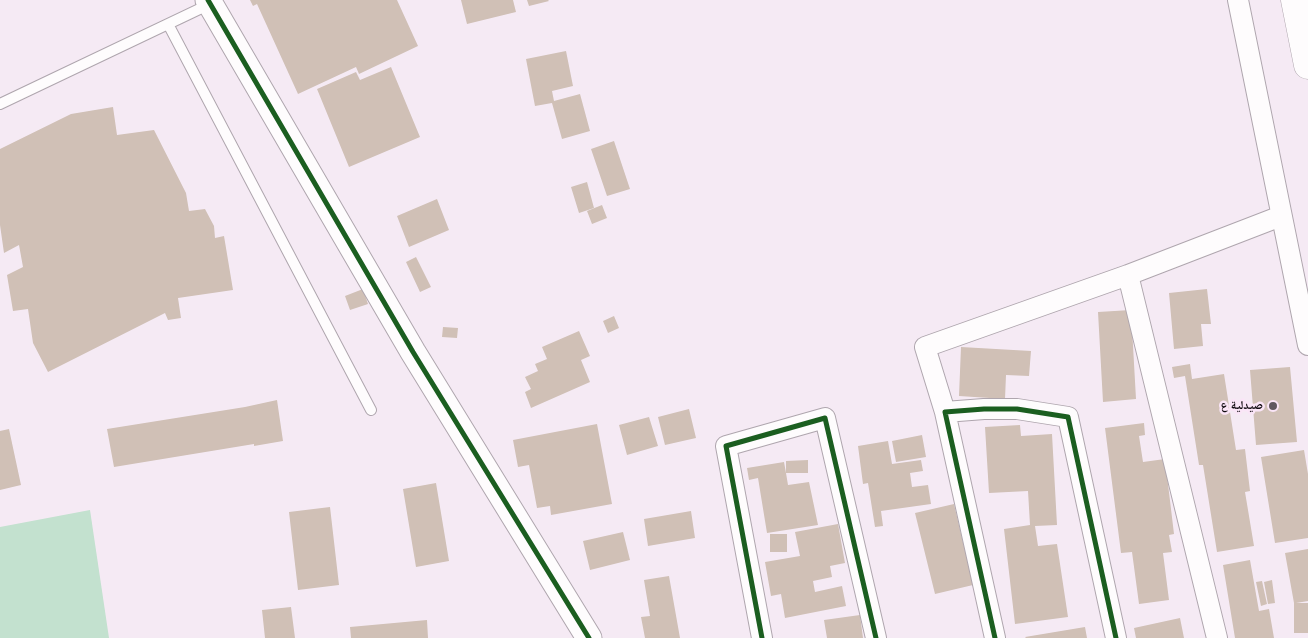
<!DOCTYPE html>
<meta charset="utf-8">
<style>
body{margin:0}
canvas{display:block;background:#f5eaf4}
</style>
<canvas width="1308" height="638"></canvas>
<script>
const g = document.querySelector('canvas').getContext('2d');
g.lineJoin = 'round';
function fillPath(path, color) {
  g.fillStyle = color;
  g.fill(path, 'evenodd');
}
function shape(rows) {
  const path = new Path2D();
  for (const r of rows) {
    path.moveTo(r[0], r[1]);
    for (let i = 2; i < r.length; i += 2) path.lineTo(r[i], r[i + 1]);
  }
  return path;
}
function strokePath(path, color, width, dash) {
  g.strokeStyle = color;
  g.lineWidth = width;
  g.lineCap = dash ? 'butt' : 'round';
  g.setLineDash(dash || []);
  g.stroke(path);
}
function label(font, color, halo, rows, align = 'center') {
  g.font = font + ' "Open Sans","Noto Naskh Arabic",sans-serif';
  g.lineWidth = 5;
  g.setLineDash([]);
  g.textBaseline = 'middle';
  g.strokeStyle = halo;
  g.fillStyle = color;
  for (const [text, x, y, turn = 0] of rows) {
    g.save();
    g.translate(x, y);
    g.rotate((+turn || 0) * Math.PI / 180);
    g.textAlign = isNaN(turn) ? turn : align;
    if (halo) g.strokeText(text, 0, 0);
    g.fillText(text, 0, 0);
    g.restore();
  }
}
fillPath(shape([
 [90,510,109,638,0,638,0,527]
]), '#c3e1cf');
fillPath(shape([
 [250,0,397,0,418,46,359,74,356,67,298,94,257,4,253,6],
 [461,0,513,0,516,12,467,24],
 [527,0,548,0,549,1,529,6],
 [566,51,573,86,552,91,554,101,580,94,590,131,562,139,552,103,535,106,526,59],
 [391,67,420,137,349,167,317,89,356,72,360,80],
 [113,107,117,135,154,130,186,193,189,211,205,209,214,226,215,238,224,236,233,290,178,298,181,318,168,320,165,313,48,372,33,343,28,309,13,311,7,275,23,267,19,245,4,253,0,225,0,149,71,114],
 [614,141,630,189,607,196,591,149],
 [587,182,594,208,579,213,571,187],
 [437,199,449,230,409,247,397,216],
 [602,205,607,218,592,224,587,211],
 [416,257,431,287,420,292,406,262],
 [363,289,368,304,350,310,345,296],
 [1207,289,1211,324,1201,324,1203,346,1174,349,1169,293],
 [1131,310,1136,399,1103,402,1098,312],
 [614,316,619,328,608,333,603,321],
 [443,327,458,328,457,338,442,337],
 [579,331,590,356,581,360,590,382,531,408,525,392,531,389,525,377,538,371,535,364,547,359,542,347],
 [961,347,1031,351,1029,376,1006,375,1005,399,959,396],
 [1190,364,1192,379,1224,374,1236,450,1245,449,1250,491,1245,492,1254,546,1217,552,1203,465,1199,465,1185,376,1174,378,1172,367],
 [1290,367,1297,442,1256,445,1250,370],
 [277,400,283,441,254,446,254,444,114,467,107,429,245,407],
 [689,409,696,438,665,445,658,417],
 [649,417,658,446,627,455,619,425],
 [1144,423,1145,435,1139,436,1143,462,1165,459,1174,534,1169,535,1172,552,1163,553,1169,600,1139,604,1132,552,1121,553,1105,428],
 [597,424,612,504,551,515,550,506,537,508,529,465,518,467,513,440],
 [1020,425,1021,436,1052,434,1057,525,1035,526,1038,546,1057,544,1068,617,1015,624,1004,529,1030,525,1028,491,989,493,985,427],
 [9,429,21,485,0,490,0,431],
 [922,435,926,457,896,462,892,441],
 [888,441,892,464,921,460,923,471,910,473,912,487,928,485,931,504,881,511,883,526,875,527,868,483,863,484,858,446],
 [1304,450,1308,474,1308,538,1275,543,1261,457],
 [808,460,808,473,786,473,788,485,809,482,818,525,767,533,758,478,749,480,747,468,784,462,786,473,786,461],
 [436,483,449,561,416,567,403,489],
 [954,504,973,585,935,594,915,513],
 [330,507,339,585,298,590,289,512],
 [691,511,695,538,648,546,644,519],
 [838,524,845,563,830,566,832,577,813,581,815,592,842,586,846,606,785,618,781,594,771,596,765,562,800,556,795,532],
 [623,532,630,560,590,570,583,541],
 [770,534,787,534,787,552,770,552],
 [1308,549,1308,601,1296,603,1308,603,1308,633,1294,633,1294,603,1285,553],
 [1250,560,1259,611,1269,609,1274,638,1235,638,1223,565],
 [669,576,680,638,645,638,641,617,650,616,644,580],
 [1272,580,1275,603,1268,604,1264,582],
 [1262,581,1267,604,1261,606,1256,582],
 [291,607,295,638,265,638,262,610],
 [860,615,863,638,827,638,824,620],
 [1180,618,1184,638,1136,638,1134,628],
 [427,620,428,638,351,638,350,627],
 [1085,627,1087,638,1026,638,1025,637]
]), '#d0c0b6');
const service = shape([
 [168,24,371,410],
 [0,104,210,4]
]);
const minor = shape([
 [1238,0,1308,345],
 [945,412,925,347,1128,275],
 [762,638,726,446,825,418,876,638],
 [995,638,945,412,984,409,1017,409,1068,417,1116,638],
 [1217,638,1128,275,1281,216]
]);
const tertiary = shape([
 [208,0,413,352,589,638]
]);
const primary = shape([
 [1295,0,1308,65]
]);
strokePath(service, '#afa6ae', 12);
strokePath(minor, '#afa6ae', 22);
strokePath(tertiary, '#afa6ae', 27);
strokePath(primary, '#afa6ae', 29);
strokePath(service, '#fefcfd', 10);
strokePath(minor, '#fefcfd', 20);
strokePath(tertiary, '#fefcfd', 25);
strokePath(primary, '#fefcfd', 28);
strokePath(shape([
 [208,0,413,352,589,638],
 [762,638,726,446,825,418,876,638],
 [995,638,945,412,984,409,1017,409,1068,417,1116,638]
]), '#1b5e20', 5);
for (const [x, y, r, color] of [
 [1273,406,5,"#605860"]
]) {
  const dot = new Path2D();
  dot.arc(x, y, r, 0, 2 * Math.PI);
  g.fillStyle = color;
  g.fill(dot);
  strokePath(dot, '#fae5f7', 2);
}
label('bold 12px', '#100a10', '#fae5f7', [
 ["صيدلية ع",1263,406]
], 'right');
</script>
